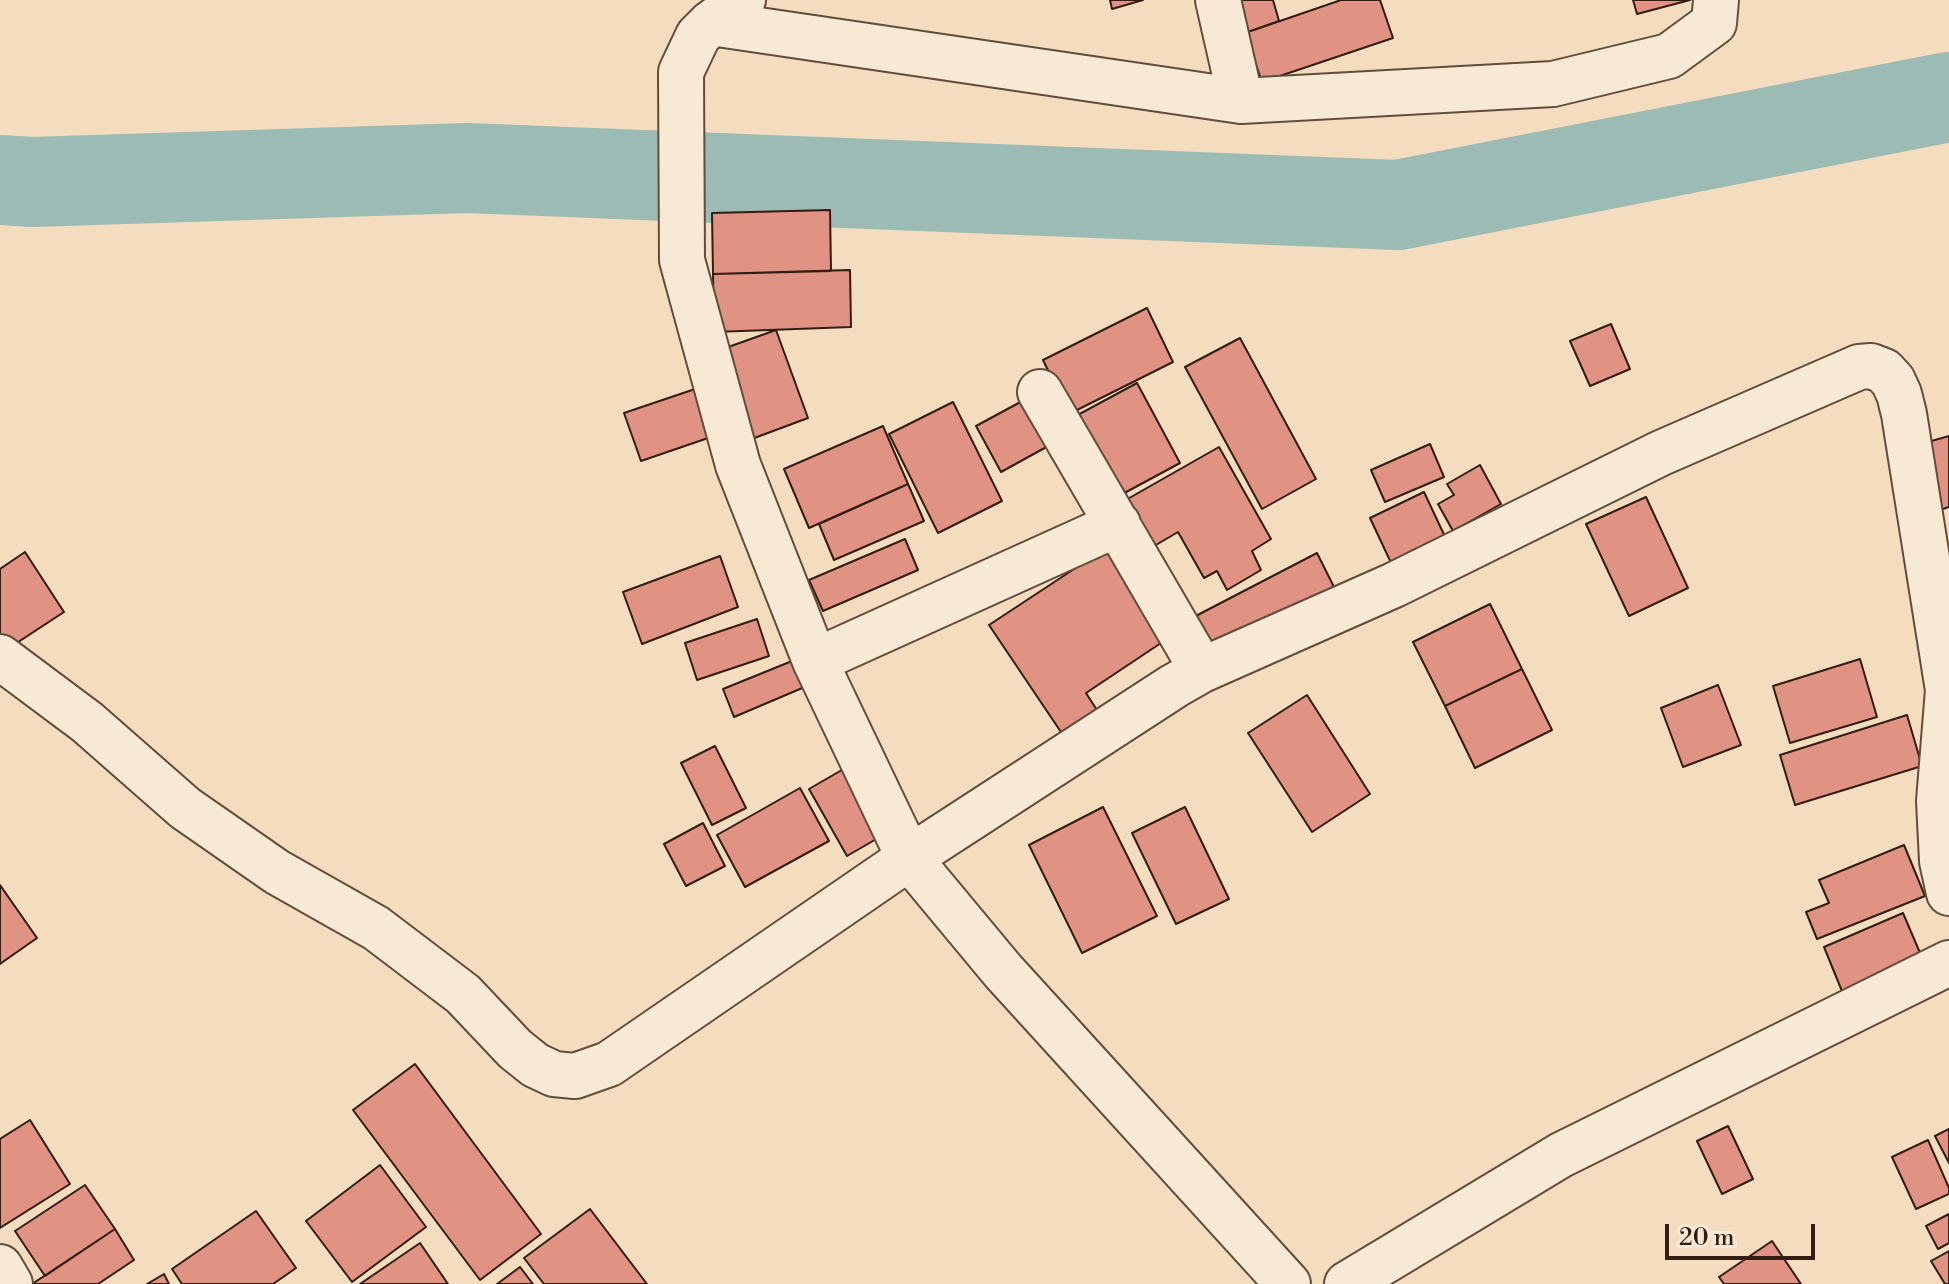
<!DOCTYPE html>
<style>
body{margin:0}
#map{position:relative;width:1949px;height:1284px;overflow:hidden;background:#f4ddbe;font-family:"Libre Bodoni",serif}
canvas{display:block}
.scale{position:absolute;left:1665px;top:1224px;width:150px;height:36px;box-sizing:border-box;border:4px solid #321c13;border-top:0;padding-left:10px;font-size:24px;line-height:28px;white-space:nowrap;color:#321c13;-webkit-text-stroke:6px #f8e9d5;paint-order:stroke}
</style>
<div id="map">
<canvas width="1949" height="1284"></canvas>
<div class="scale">20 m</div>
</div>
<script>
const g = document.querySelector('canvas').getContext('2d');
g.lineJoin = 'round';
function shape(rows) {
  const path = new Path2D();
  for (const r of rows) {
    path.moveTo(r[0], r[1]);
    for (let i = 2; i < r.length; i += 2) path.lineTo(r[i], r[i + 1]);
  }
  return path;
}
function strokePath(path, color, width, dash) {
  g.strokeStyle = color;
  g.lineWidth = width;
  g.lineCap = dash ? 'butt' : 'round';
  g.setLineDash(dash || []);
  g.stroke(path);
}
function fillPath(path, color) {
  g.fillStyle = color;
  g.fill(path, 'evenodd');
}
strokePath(shape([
 [0,180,32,182,467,168,1398,205,1949,97]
]), '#9cbbb4', 90);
const building = shape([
 [1110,0,1143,0,1112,9,1110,0],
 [1234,0,1273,0,1279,21,1245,33,1234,0],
 [1341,0,1380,0,1393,38,1262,82,1245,33,1341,0],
 [1633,0,1690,0,1637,14,1633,0],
 [830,210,831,271,713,274,712,213,830,210],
 [850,270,851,327,714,332,713,274,850,270],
 [1147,308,1173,362,1069,414,1043,360,1147,308],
 [1611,324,1630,369,1590,386,1570,341,1611,324],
 [776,330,808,418,749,440,717,351,776,330],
 [1240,338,1316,479,1262,509,1185,367,1240,338],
 [1137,383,1180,463,1117,497,1074,417,1137,383],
 [695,389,711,437,641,461,624,413,695,389],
 [1026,399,1050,445,1001,472,976,426,1026,399],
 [953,402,1002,501,938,533,889,434,953,402],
 [883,426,908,484,809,528,784,469,883,426],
 [1949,436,1949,507,1940,510,1921,444,1949,436],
 [1430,444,1444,477,1385,502,1371,470,1430,444],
 [1219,447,1271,539,1252,551,1261,570,1227,590,1217,571,1204,578,1178,532,1144,552,1117,505,1219,447],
 [1480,465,1501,504,1453,531,1438,504,1454,495,1447,484,1480,465],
 [908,484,924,521,834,560,819,524,908,484],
 [1424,492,1448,543,1393,567,1370,518,1424,492],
 [1646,497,1688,588,1629,616,1586,524,1646,497],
 [905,539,918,570,823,611,809,580,905,539],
 [1109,546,1170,637,1086,693,1102,718,1067,741,989,625,1109,546],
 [25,552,64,612,0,654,0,569,25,552],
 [1317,553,1339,597,1211,664,1188,620,1317,553],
 [720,556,738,607,642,644,623,592,720,556],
 [1490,604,1522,669,1445,706,1413,642,1490,604],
 [757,619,769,656,697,680,685,643,757,619],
 [797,659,807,686,734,717,723,689,797,659],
 [1860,659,1877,717,1790,743,1773,686,1860,659],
 [1522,669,1552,730,1475,768,1445,706,1522,669],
 [1718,685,1741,745,1683,767,1661,708,1718,685],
 [1307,695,1370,794,1312,832,1248,733,1307,695],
 [1907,715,1922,766,1795,805,1780,755,1907,715],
 [715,746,746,808,712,825,681,763,715,746],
 [847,767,885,834,847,856,809,789,847,767],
 [800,788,829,841,745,887,717,835,800,788],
 [1103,807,1157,916,1082,953,1029,845,1103,807],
 [1185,807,1229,899,1176,924,1132,833,1185,807],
 [703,823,725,866,686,886,664,844,703,823],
 [1904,845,1925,896,1817,939,1806,912,1829,903,1819,880,1904,845],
 [0,885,37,938,0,964,0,885],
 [1903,913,1926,967,1846,1001,1824,947,1903,913],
 [415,1064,541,1234,480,1280,353,1110,415,1064],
 [30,1120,70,1184,0,1228,0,1139,30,1120],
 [1728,1126,1753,1179,1722,1194,1697,1141,1728,1126],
 [1949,1129,1949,1163,1935,1136,1949,1129],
 [1928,1140,1949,1188,1949,1194,1916,1209,1892,1157,1928,1140],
 [380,1165,426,1227,352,1282,306,1221,380,1165],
 [85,1185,115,1229,45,1276,15,1231,85,1185],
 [590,1209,647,1284,544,1284,524,1258,590,1209],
 [256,1211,296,1268,273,1284,182,1284,172,1269,256,1211],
 [1949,1214,1949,1243,1938,1249,1926,1226,1949,1214],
 [115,1229,134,1260,98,1284,32,1284,115,1229],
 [1772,1241,1801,1284,1724,1284,1719,1277,1772,1241],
 [420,1243,448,1284,360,1284,420,1243],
 [1949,1251,1949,1284,1945,1284,1931,1261,1949,1251],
 [520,1267,533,1284,497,1284,520,1267],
 [164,1274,169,1284,147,1284,164,1274]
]);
fillPath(building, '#e19383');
strokePath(building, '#321c13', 2);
const street = shape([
 [743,0,711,23,698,36,681,72,682,260,738,465,815,661,909,858,1003,971,1288,1284],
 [1218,0,1241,101],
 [711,23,1241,101,1553,84,1669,56,1714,23,1716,0],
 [1040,392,1202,670],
 [0,657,87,722,185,808,277,872,376,928,463,994,515,1049,535,1065,554,1074,575,1076,609,1064,909,858,1174,686,1202,670,1394,585,1661,453,1859,367,1871,366,1884,371,1893,381,1899,394,1904,414,1948,690,1939,801,1942,861,1949,893],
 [815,661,1118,524],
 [0,1267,10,1284],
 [1347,1284,1561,1155,1949,963]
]);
strokePath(street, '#624c3e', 48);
strokePath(street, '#f8e9d5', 44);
</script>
